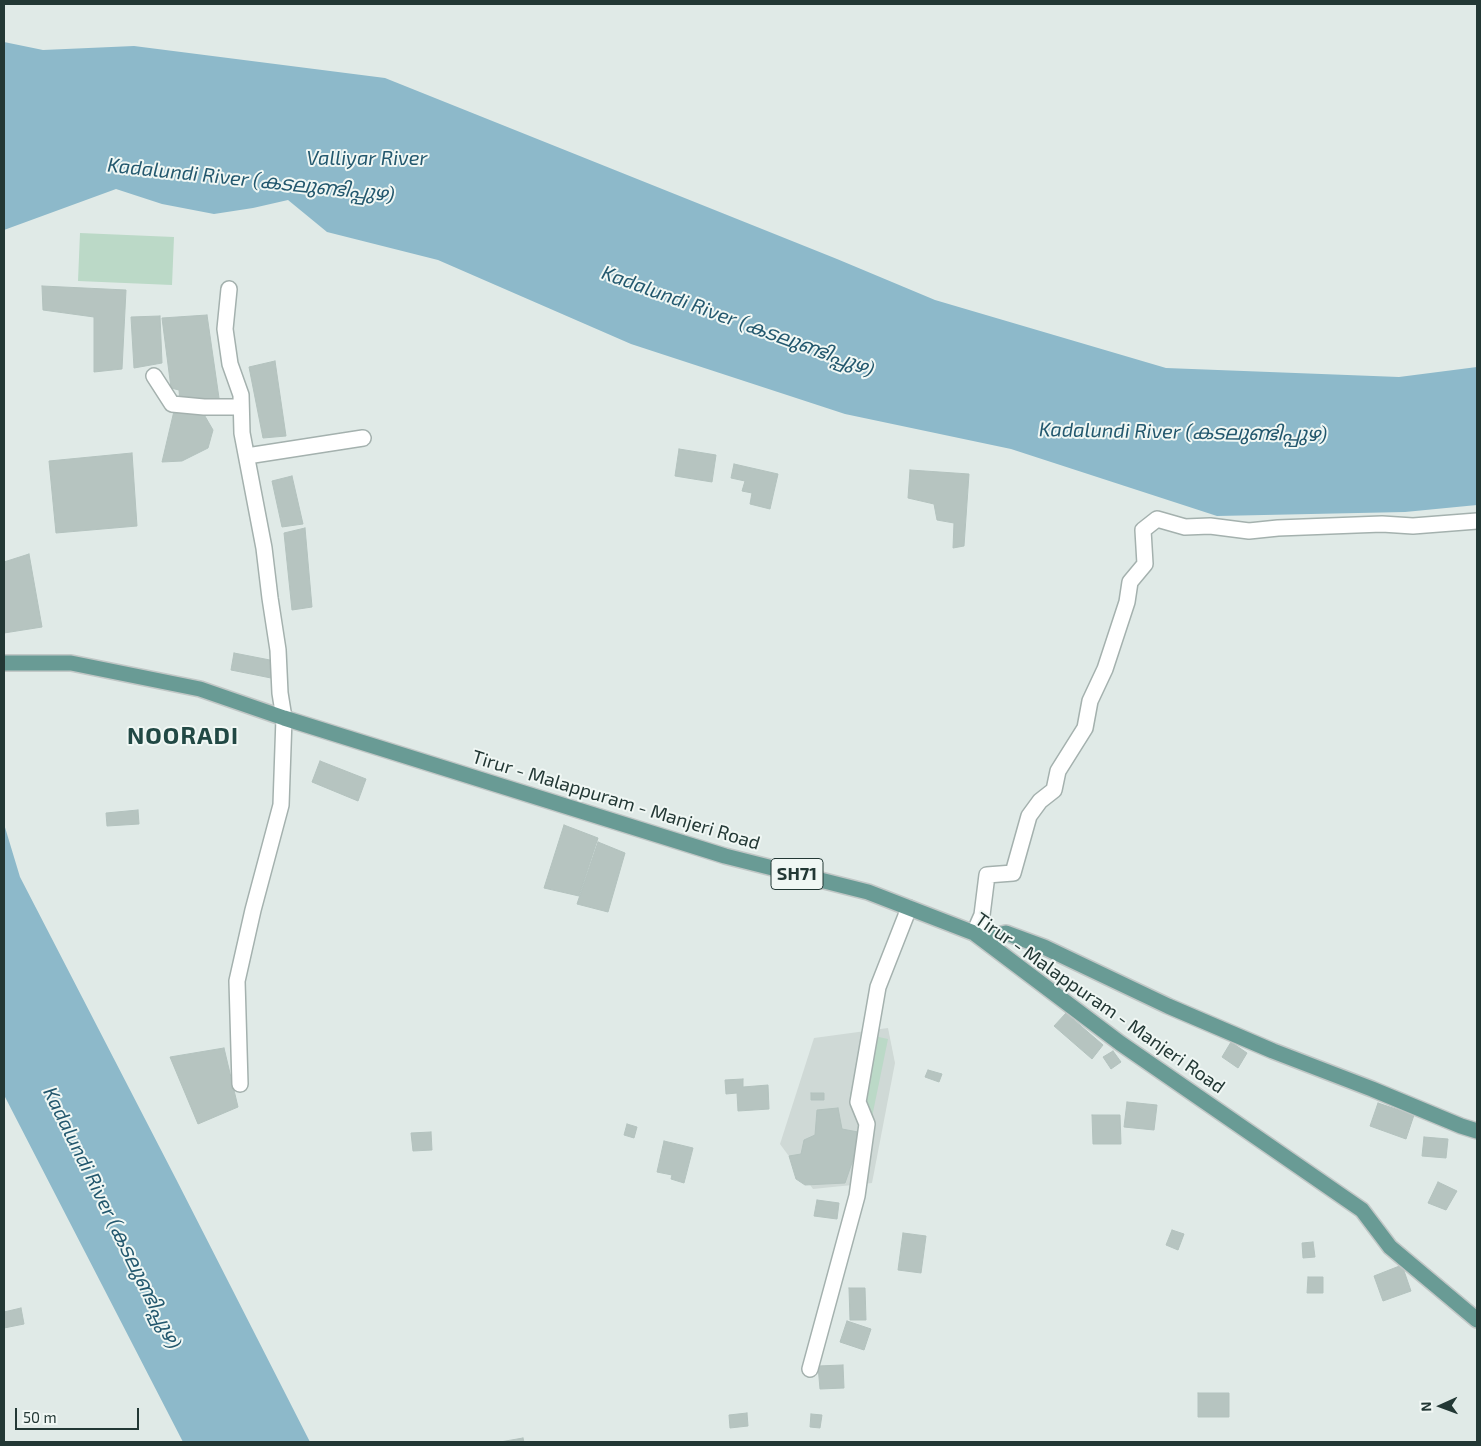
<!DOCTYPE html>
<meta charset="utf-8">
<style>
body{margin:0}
#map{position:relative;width:1481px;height:1446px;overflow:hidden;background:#e0eae7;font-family:"Exo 2",sans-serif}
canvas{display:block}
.frame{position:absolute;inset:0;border:5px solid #233835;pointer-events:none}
.north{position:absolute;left:1416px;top:1381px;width:50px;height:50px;-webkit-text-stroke:4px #f0f7f4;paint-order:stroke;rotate:268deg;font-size:14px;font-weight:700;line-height:20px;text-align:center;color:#233835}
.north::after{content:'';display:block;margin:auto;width:18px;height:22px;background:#233835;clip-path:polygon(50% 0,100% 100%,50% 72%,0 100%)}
.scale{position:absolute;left:15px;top:1408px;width:124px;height:22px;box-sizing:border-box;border:2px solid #233835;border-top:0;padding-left:6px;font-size:15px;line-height:18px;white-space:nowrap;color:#233835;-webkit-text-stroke:4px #f0f7f4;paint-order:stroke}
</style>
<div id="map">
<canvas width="1481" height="1446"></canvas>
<div class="frame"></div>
<div class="north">N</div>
<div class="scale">50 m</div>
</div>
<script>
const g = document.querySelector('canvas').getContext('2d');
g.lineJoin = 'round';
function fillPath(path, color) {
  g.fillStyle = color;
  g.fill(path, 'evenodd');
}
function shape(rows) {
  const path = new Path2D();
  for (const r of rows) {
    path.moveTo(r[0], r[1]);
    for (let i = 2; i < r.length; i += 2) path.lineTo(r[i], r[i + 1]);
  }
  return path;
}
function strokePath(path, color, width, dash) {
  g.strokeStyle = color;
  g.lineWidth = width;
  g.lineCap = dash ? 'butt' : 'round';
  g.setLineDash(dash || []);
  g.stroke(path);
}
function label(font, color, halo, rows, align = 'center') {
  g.font = font + ' "Exo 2","Noto Sans Malayalam",sans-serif';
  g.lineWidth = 4;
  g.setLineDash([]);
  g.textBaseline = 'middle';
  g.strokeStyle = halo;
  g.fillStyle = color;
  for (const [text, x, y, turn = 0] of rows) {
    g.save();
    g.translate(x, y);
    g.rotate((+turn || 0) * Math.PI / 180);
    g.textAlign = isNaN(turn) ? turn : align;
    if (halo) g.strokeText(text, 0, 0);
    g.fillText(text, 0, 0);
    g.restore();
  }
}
fillPath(shape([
 [888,1028,895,1063,872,1183,813,1189,780,1144,814,1038]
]), '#cfd9d6');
fillPath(shape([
 [80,233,174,237,172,285,78,281],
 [874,1036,888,1039,872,1117,855,1115,850,1094]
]), '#bbd9c7');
fillPath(shape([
 [4,42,43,50,134,46,385,78,837,259,935,300,1166,368,1399,377,1477,367,1477,505,1405,512,1217,516,1011,449,845,414,631,344,438,260,327,232,288,200,253,208,214,214,162,204,116,189,4,230],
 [4,824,20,877,176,1179,310,1442,183,1442,4,1095]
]), '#8db9ca');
const building = shape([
 [42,286,126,290,122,369,94,372,94,317,43,310,42,286],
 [207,315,219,398,180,403,179,390,171,388,162,318,207,315],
 [160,316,162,363,134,368,131,317,160,316],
 [275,361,286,436,263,438,249,367,275,361],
 [174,411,202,411,213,430,208,448,182,461,162,462,174,411],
 [679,449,716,455,712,482,675,476,679,449],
 [132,453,137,526,56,533,49,461,132,453],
 [734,464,778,474,770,509,750,504,752,493,742,491,745,481,731,478,734,464],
 [910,470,969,474,964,546,953,548,954,523,937,520,934,504,908,498,910,470],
 [292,476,303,524,282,527,272,481,292,476],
 [305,528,312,607,292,610,284,533,305,528],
 [29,554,42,627,4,633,4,562,29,554],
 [234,653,275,661,271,678,231,670,234,653],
 [320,761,366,779,358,801,312,782,320,761],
 [138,810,139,824,107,826,106,813,138,810],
 [564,825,598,838,579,896,544,888,564,825],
 [598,842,625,853,608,912,577,904,598,842],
 [1066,1013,1103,1045,1092,1059,1054,1026,1066,1013],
 [1231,1042,1247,1053,1238,1068,1222,1057,1231,1042],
 [224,1048,238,1107,198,1124,170,1057,224,1048],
 [1113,1051,1121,1062,1111,1069,1103,1057,1113,1051],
 [928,1070,942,1074,939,1082,925,1077,928,1070],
 [743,1079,743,1087,768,1085,769,1109,738,1111,737,1093,726,1094,725,1080,743,1079],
 [811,1093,824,1093,824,1100,811,1100,811,1093],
 [1127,1102,1157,1105,1154,1130,1124,1127,1127,1102],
 [1378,1103,1414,1115,1406,1139,1370,1126,1378,1103],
 [838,1108,842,1129,858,1132,860,1149,856,1151,845,1183,805,1185,796,1179,789,1156,801,1154,804,1140,815,1135,817,1110,838,1108],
 [1092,1115,1120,1115,1121,1144,1093,1144,1092,1115],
 [627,1124,637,1127,634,1138,624,1135,627,1124],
 [431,1132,432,1150,413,1151,411,1133,431,1132],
 [1424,1137,1448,1139,1446,1158,1422,1156,1424,1137],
 [664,1141,693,1148,684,1183,671,1179,672,1175,657,1172,664,1141],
 [1438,1182,1457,1191,1446,1210,1428,1203,1438,1182],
 [817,1200,839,1203,837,1219,814,1216,817,1200],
 [1172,1230,1184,1234,1178,1250,1166,1245,1172,1230],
 [903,1233,926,1236,921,1273,898,1270,903,1233],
 [1313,1242,1315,1257,1303,1258,1302,1243,1313,1242],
 [1402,1265,1411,1291,1383,1301,1374,1276,1402,1265],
 [1308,1277,1323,1277,1323,1293,1307,1293,1308,1277],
 [849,1288,865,1288,866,1320,850,1320,849,1288],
 [21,1308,24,1324,4,1328,4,1312,21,1308],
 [847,1321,871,1329,864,1350,840,1342,847,1321],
 [843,1365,844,1388,820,1389,818,1366,843,1365],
 [1198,1393,1229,1393,1229,1417,1198,1417,1198,1393],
 [747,1413,748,1426,730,1428,729,1415,747,1413],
 [811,1414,822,1415,820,1428,810,1427,811,1414],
 [523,1438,524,1442,500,1442,523,1438]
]);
fillPath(building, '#b6c4c0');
strokePath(building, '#b3c2be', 1);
const minor = shape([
 [229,289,225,329,230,364,241,395,242,433,264,548,270,598,278,650,280,693,284,718,281,805,253,910,237,981,240,1084],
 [154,376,172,404,204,407,241,407],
 [247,456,363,438],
 [974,933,982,915,987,875,1013,873,1029,816,1040,801,1054,790,1058,771,1085,728,1090,701,1105,669,1127,602,1130,582,1145,564,1143,530,1157,519,1185,527,1210,526,1249,531,1278,528,1382,524,1413,526,1477,521],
 [810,1369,857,1196,867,1124,858,1102,878,987,909,908]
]);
const major = shape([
 [4,663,71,663,200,689,284,718,725,856,868,892,974,933,1120,1043,1362,1210,1390,1247,1477,1320],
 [982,939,1006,933,1044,947,1168,1006,1273,1051,1372,1089,1461,1126,1477,1131]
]);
strokePath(minor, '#a4b1ae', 18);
strokePath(major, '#c1c7c6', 18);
strokePath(minor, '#fff', 15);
strokePath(major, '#699b95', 15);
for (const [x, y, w] of [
 [797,874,52]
]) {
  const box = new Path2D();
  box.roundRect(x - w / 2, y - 15.5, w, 31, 4);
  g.fillStyle = '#f0f7f4';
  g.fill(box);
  strokePath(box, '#233835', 1);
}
label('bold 18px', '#233835', null, [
 ["SH71",797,874]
]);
label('19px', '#233835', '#f0f7f4', [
 ["Tirur - Malappuram - Manjeri Road",616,800,17],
 ["Tirur - Malappuram - Manjeri Road",1100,1003,35]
]);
label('italic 20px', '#23586e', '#f0f7f4', [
 ["Valliyar River",367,158],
 ["Kadalundi River (കടലുണ്ടിപ്പുഴ)",251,180,6],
 ["Kadalundi River (കടലുണ്ടിപ്പുഴ)",738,321,20],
 ["Kadalundi River (കടലുണ്ടിപ്പുഴ)",1183,432,1],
 ["Kadalundi River (കടലുണ്ടിപ്പുഴ)",112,1218,64]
]);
g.letterSpacing = '1px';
label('bold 24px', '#214844', '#f0f7f4', [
 ["NOORADI",183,736]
]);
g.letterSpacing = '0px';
</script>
